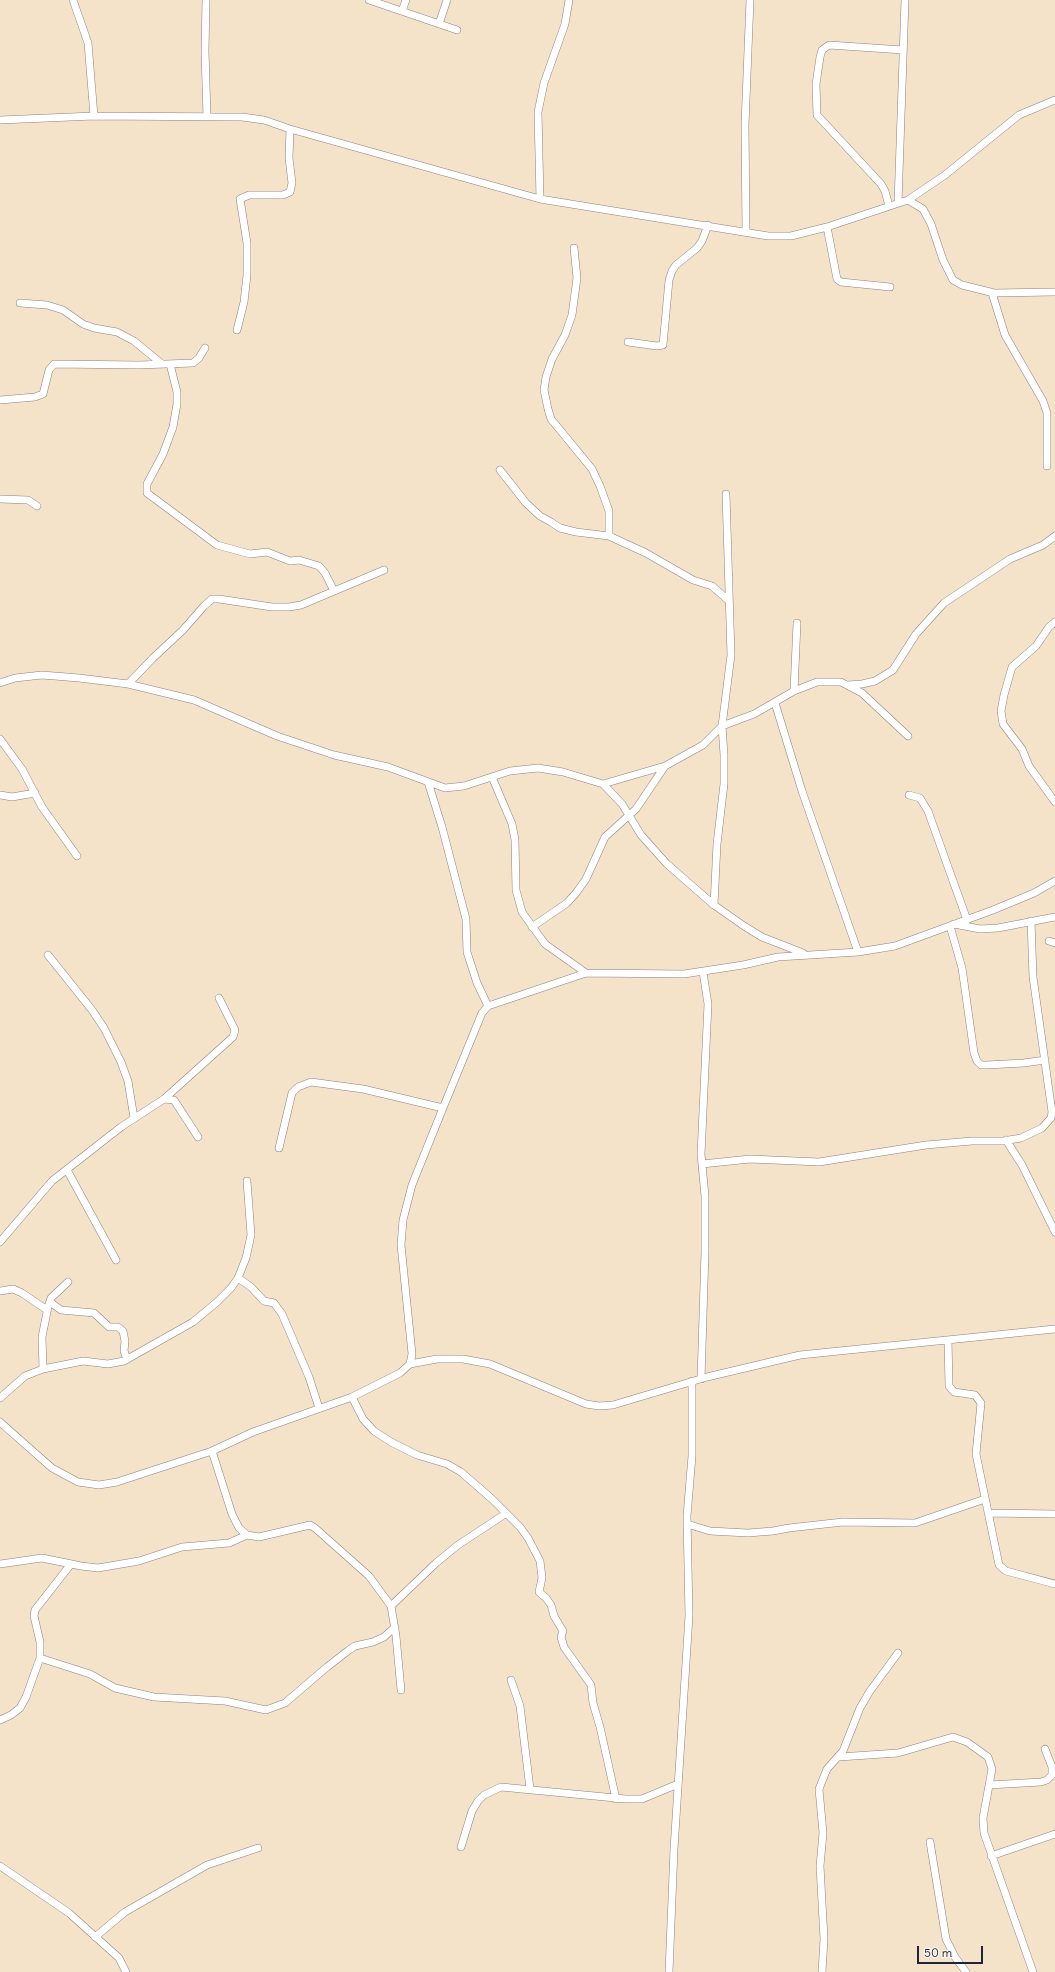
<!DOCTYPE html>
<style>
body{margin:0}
#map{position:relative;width:1055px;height:1972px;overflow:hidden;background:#f4e2c9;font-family:Delius,sans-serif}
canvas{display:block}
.scale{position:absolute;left:917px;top:1946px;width:66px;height:18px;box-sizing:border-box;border:2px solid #22223b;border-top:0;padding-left:5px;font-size:12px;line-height:14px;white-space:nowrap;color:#22223b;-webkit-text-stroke:3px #f7f3e8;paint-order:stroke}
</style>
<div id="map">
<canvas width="1055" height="1972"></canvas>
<div class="scale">50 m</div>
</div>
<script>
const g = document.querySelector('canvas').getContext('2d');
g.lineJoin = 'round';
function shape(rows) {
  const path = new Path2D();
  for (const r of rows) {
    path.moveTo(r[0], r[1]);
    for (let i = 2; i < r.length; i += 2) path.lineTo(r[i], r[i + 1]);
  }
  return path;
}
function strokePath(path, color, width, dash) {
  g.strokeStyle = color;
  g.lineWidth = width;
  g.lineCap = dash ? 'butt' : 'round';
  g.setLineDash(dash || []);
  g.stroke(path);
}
const street = shape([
 [73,0,88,43,94,116],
 [206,0,205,51,207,117],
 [369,0,457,30],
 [402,11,406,0],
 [439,24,447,0],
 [0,120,94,116,242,117,264,120,290,129,540,199,768,236,791,236,827,227,908,200,945,175,1019,115,1055,100],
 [540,199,538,112,544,83,565,24,569,0],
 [908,200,923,209,931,224,943,260,953,280,962,285,994,293,1054,292],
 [898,203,905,0],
 [889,206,885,191,881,184,817,115,816,84,820,57,822,50,829,45,903,50],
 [827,227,837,279,841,282,890,287],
 [746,231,745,125,750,0],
 [574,248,577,278,572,315,565,335,552,359,546,377,544,390,548,409,551,419,592,469,600,486,609,511,609,536],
 [992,293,1005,335,1043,401,1047,413,1047,466],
 [20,303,47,305,63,310,83,324,94,328,117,332,134,341,162,364],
 [237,330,244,302,247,275,247,243,240,199,249,195,283,195,290,192,292,183,289,158,290,129],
 [628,342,657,346,663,345,669,280,672,271,676,265,697,248,702,241,708,225],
 [170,364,177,392,177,404,173,427,163,454,147,484,147,493,217,545,250,554,267,552,290,561,299,560,319,566,325,573,334,591],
 [0,400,35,397,43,394,49,370,54,364,139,365,193,363,199,358,205,348],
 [500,470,526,503,540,516,551,522,560,528,576,532,609,536,646,553,693,580,712,586,728,600],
 [0,499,28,500,37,506],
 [1055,622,1049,627,1036,646,1012,667,1004,695,1001,711,1003,724,1022,749,1029,766,1055,802],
 [0,683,15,678,42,675,79,678,128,684,194,700,277,736,334,755,388,767,445,788,464,786,510,771,538,768,563,772,603,784,622,804,641,835,667,864,714,905,744,926,762,937,803,953],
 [128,684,153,658,183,630,204,606,212,599,219,599,272,607,289,607,301,605,384,570],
 [848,685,862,684,875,681,893,670,916,634,944,603,1010,559,1043,545,1055,536],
 [794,691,797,623],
 [775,703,802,791,858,952],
 [0,739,22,769,42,807,77,856],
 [492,777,512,824,515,840,516,890,522,912,545,944,586,973],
 [428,782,442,827,466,919,467,952,477,983,488,1006],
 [603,784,665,766,703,745,722,726,754,714,794,691,817,682,841,682,862,693,908,736],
 [0,795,12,797,35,793],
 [909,795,920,798,928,811,967,920],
 [714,905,717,844,724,784,724,755,722,726,731,655,726,494],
 [954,924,980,929,998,928,1055,917],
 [950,926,962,968,974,1053,977,1061,981,1065,987,1065,1024,1063,1045,1060],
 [532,927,567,903,576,893,586,879,605,837,636,809,665,766],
 [1049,941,1055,943],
 [48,955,92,1010,104,1028,121,1062,128,1081,134,1118],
 [164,1099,233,1037,235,1030,219,998],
 [1006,1140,1022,1165,1055,1232],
 [279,1148,292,1093,298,1087,311,1082,363,1089,443,1108],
 [702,1164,750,1159,819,1162,926,1145,972,1141,1003,1141,1021,1138,1042,1128,1051,1118,1052,1112,1033,977,1031,921],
 [67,1170,116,1260],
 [0,1242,52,1181,121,1127,164,1099,174,1100,198,1137],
 [238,1278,251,1287,264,1301,274,1303,282,1314,309,1377,319,1408],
 [0,1291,13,1289,22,1293,47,1310],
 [50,1302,61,1310,94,1313,109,1327,118,1327,123,1331,125,1341,124,1351,127,1359],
 [948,1340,949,1386,954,1392,975,1395,981,1403,976,1454,999,1565,1006,1571,1055,1584],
 [410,1364,437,1359,463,1359,490,1364,586,1404,599,1406,613,1405,707,1377,800,1355,1055,1329],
 [43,1369,42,1337,48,1307,51,1298,68,1282],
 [701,1379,705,1252,705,1196,701,1154,708,1004,703,972],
 [352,1397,363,1419,374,1431,391,1442,417,1455,447,1464,461,1472,492,1499,520,1527,528,1538,540,1561,542,1578,539,1592,546,1598,551,1605,554,1616,563,1631,561,1637,564,1647,591,1685,593,1703,600,1727,616,1799],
 [0,1398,25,1376,43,1369,83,1361,108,1364,124,1361,193,1322,217,1302,231,1288,238,1278,246,1258,251,1235,247,1181],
 [0,1422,52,1468,78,1482,99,1485,117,1482,212,1451,253,1432,352,1397,400,1373,410,1364,412,1354,401,1245,403,1220,412,1185,443,1108,482,1013,488,1006,586,973,684,974,743,965,778,957,858,952,895,946,993,910,1034,893,1055,881],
 [212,1451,232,1514,239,1528,247,1535,259,1537,310,1525,315,1528,369,1576,391,1606,396,1636,401,1690],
 [988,1513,1055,1514],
 [687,1524,710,1531,748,1533,773,1531,789,1528,843,1522,915,1523,985,1499],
 [0,1564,42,1558,81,1566,98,1568,139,1561,182,1547,229,1543,247,1535],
 [391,1606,436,1563,458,1545,505,1514],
 [40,1658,90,1674,115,1688,154,1697,225,1701,266,1710,285,1703,327,1667,349,1650,355,1646,373,1642,384,1637,395,1627],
 [511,1680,520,1706,530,1789],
 [0,1720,11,1715,20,1708,26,1697,40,1658,40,1642,34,1616,35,1610,71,1564],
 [839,1757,898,1753,953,1737,967,1742,988,1757,992,1769,983,1818,984,1833,1033,1972],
 [989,1785,1041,1782,1047,1780,1052,1775,1052,1767,1045,1749],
 [930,1842,946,1939,955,1957,966,1972],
 [461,1847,472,1811,478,1801,484,1795,501,1787,626,1799,642,1799,678,1784],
 [991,1856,1055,1834],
 [0,1866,69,1913,119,1958,126,1972],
 [95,1937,125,1912,207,1865,258,1848],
 [669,1972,674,1849,689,1616,687,1516,692,1456,692,1381],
 [822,1972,824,1939,820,1866,823,1833,819,1789,827,1769,843,1751,860,1708,870,1691,898,1653]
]);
strokePath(street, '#8b8282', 8);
strokePath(street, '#fff', 7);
</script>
